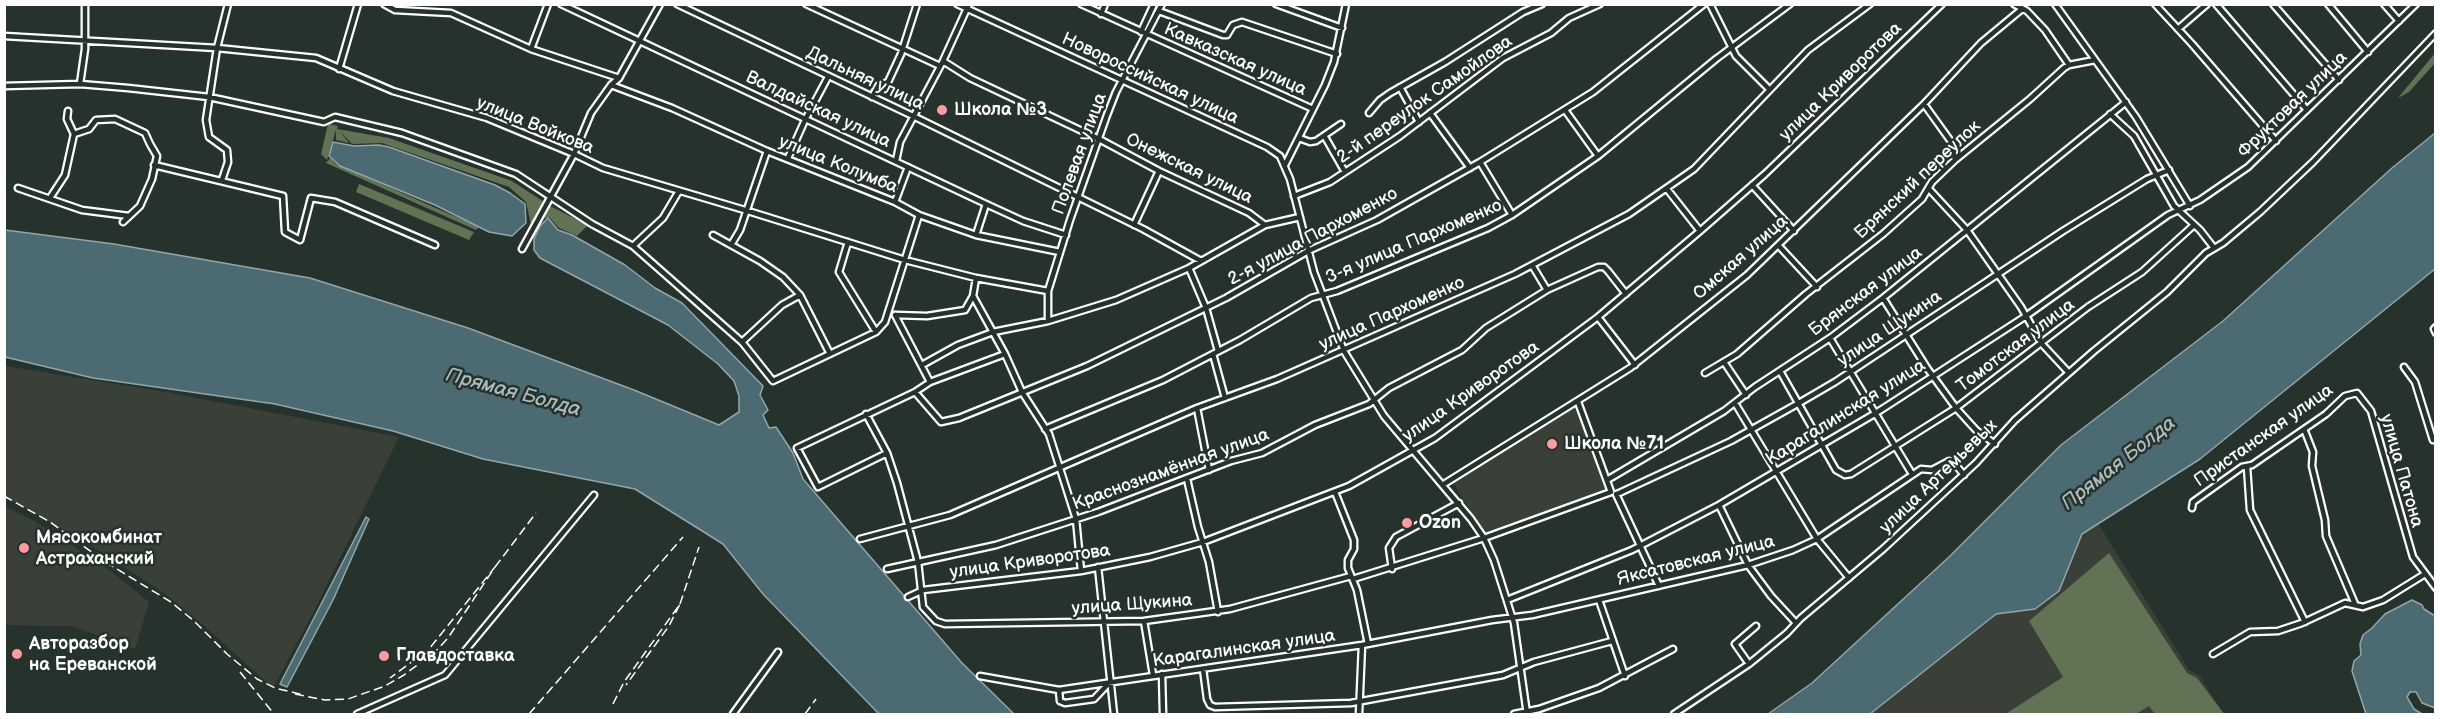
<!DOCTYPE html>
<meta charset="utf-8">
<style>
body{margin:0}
#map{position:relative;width:2440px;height:719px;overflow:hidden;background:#26332d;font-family:"Balsamiq Sans",sans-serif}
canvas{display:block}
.frame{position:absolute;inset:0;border:6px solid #fff;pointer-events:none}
</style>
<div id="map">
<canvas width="2440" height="719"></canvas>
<div class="frame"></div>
</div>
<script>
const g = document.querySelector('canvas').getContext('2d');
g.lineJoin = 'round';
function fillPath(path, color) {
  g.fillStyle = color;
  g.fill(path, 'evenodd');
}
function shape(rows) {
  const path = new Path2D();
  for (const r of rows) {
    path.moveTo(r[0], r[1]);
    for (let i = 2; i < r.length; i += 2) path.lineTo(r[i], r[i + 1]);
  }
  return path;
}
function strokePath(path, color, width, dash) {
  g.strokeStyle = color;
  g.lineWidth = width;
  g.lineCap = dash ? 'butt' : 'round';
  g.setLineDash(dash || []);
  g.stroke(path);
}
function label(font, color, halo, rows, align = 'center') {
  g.font = font + ' "Balsamiq Sans",sans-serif';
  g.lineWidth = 5;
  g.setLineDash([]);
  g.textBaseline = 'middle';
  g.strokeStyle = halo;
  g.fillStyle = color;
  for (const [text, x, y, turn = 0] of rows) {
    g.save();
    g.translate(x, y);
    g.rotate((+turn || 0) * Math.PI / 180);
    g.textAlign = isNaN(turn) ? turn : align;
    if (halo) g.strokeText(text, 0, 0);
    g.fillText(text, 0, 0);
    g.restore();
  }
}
fillPath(shape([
 [5,366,171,393,399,437,315,609,273,688,201,623,164,593,87,543,15,502,5,499],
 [1576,407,1605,490,1483,533,1453,482],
 [4,506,34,521,100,563,149,602,135,649,72,626,5,625],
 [2096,520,2189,670,2199,675,2224,714,1866,714]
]), '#3a4038');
fillPath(shape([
 [2435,53,2435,63,2409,92,2398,98],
 [328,124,338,126,337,129,389,138,512,181,544,202,531,225,526,202,509,187,382,143,352,144,339,130,349,143,336,140,336,130,327,160,321,154],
 [330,158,336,164,479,227,476,230,326,163],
 [359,184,474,232,469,240,356,192],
 [550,206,588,225,577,236,559,228,549,217,544,219],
 [2109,553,2187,673,2197,678,2224,714,2155,714,2149,706,2136,714,2007,714,2007,713,2063,677,2029,621]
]), '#627254');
const water = shape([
 [2435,133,2435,269,2200,459,2082,534,2059,591,2035,609,1996,614,1870,714,1768,714,1812,683,1949,557,2061,445,2223,321,2392,168,2435,133],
 [333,142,354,146,379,145,389,147,495,185,510,193,525,204,526,223,512,236,489,232,435,205,340,166,329,156,333,142],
 [548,218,558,230,572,235,625,265,655,288,682,303,763,386,760,395,768,410,763,415,769,428,776,427,793,453,803,479,962,663,1014,714,879,714,763,594,723,544,635,489,483,459,393,431,275,404,93,378,5,357,5,230,114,244,310,278,468,328,634,390,719,425,739,412,739,396,734,381,718,364,668,325,540,258,534,250,534,239,540,226,548,218],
 [366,517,369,519,333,600,287,687,280,684,366,517],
 [2412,600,2422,605,2424,609,2435,616,2435,708,2422,703,2416,692,2410,692,2407,697,2414,709,2422,714,2366,714,2352,671,2354,661,2361,655,2360,644,2363,635,2372,628,2385,614,2412,600]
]);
fillPath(water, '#4c6a72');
strokePath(water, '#94a6aa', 1.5);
const minor = shape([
 [384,4,395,10,451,13,531,49,619,78],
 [561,4,986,204,1023,221,1066,235],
 [677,4,913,116,1143,229,1201,261],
 [806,4,940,66],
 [957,4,1267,147,1280,156,1290,179,1314,272,1344,351,1384,416,1471,519,1484,538,1494,560,1514,623,1527,714],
 [1081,4,1313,109],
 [1276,4,1342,28],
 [1710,4,1736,56,1769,89],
 [2014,4,2027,11,2045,30,2069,65],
 [2055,4,2136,117,2190,206],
 [2155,4,2192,44,2276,141],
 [2216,4,2307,110],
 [2273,4,2339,80],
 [2328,4,2368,52],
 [2384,4,2399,21],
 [1159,11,1223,35,1227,35,1233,25,1242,22,1337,54],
 [1101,14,1105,4],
 [2178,29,2207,4],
 [1141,32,1154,4],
 [4,36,217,48,316,58,393,91,487,118,574,154,603,168,748,211,905,260,976,278,1048,291],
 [531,49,548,4],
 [943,61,970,78,1099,139,1159,171,1249,213,1265,225],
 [339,69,358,4],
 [80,84,85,49,85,4],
 [611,85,672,108,767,151,895,202,919,215,976,235,1060,252],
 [4,86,80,84,128,88,209,97,324,122,335,117,402,133,516,174,592,224,633,246,742,342,773,381,876,332,885,322,919,215],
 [1400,87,1419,122],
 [872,97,878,86,888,82,901,54,917,4],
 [1924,104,1952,143,1955,160],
 [1565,110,1598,156],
 [1369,113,1380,100,1390,93,1445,62,1523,12,1542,4],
 [1430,113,1470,168],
 [2110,114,2134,136,2174,206,2200,230,2214,248],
 [74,134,89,129,96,120,115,119,145,133,150,144,157,156,152,179,140,206,123,222],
 [1325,137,1345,172],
 [1299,138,1310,142,1316,141,1341,124],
 [788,158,805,120,828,77],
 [896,161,900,142,943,61,969,4],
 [1480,162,1512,215],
 [154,165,283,196,285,232,300,240,311,198,335,202,435,245],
 [1285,165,1325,85,1334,62,1346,4],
 [222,180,228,162,227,150,209,137,206,120,217,48,228,4],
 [1752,185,1794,231],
 [18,188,82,210,129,216],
 [1667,189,1700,231],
 [1929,189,1967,230,2021,307,2042,344,2069,373],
 [1294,196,1330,182,1400,136,1503,58,1551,33,1569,18,1600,4],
 [50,198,65,175,74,134,67,119,68,111],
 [895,202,908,167],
 [1134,225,1159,171],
 [713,235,760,261,783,277,800,295,829,352],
 [976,235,986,204],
 [848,242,839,272,876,332],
 [731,245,740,230,767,151],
 [633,246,663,218,679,191],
 [1779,246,1817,287],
 [522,249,574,154,591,113,611,85,619,78,660,4],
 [1532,265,1547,290],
 [1189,268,1206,308,1218,351],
 [976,278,973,296,1005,354,1022,392,1049,434,1076,519,1081,571],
 [1883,298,1927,368,1956,408,1976,430,1995,444],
 [895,315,927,316,965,310,973,296],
 [895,315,930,382],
 [1598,317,1635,365],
 [1048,321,1048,291,1070,220,1107,115,1116,92,1162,4],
 [2436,327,2434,329,2436,333],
 [1830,338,1912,474],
 [742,342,782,305,800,295],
 [1213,354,1225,398],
 [1724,362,1746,395],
 [922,365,958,345,993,332,1048,321,1116,300,1189,268,1265,225,1300,217],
 [2404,367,2415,382,2433,440],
 [1780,371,1836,470,1845,475,1851,474,1956,408,2088,307,2142,272,2194,225],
 [1705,373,1737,354,1806,294,1883,234,1922,199,1932,182,1955,160,2030,99,2064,68,2069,65,2095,60],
 [915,392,941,422,959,418,1087,366,1226,298,1308,251,1377,220,1480,162,1593,92,1704,4],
 [1578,402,1611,492],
 [1735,403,1817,539,1849,578],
 [1197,408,1209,470],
 [866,414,887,453,897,483,918,562,923,607,936,621,945,624,1144,621,1230,609,1351,576],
 [1045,429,1163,380,1240,340,1311,298,1337,291,1488,228,1512,215,1598,156,1716,59,1790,4],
 [2304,429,2313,452,2312,466,2325,520,2326,536,2355,604],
 [887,453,818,487,797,448,915,392,930,382,1005,354],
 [2247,467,2250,510,2305,622],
 [1187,479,1198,527,1209,562,1218,612],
 [1607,480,1724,411,1755,387,1830,338,1883,298,2126,102],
 [1444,484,1630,368,1747,275,1924,104,1981,43,2022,9],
 [1335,492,1354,540,1354,549,1348,560,1348,568,1357,590,1368,644],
 [1616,494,1659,586],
 [1617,494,1731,441,1799,403,1835,382,2063,231,2147,179,2169,170],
 [1719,505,1748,565,1771,596,1796,623],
 [2192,508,2193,502,2242,467,2252,465,2326,414,2345,396,2357,393,2371,411,2413,557,2436,588],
 [860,539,950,515,1197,408,1277,379,1515,274,1629,214,1694,169,1808,50,1870,4],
 [1098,567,1114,714],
 [887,569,996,545,1098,512,1231,461,1262,453,1315,425,1369,404,1389,388,1462,350,1486,328,1547,290,1598,267,1604,267,1608,271,1626,294],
 [1392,569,1389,548,1396,537,1459,503],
 [1353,579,1484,538,1611,492],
 [908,597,923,590,1081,571,1150,557,1203,542,1349,486,1435,438,1598,317,1700,231,1765,174,1942,4],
 [1507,600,1632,550,1719,505,1876,413,2026,316,2168,215,2200,200,2248,167,2416,4],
 [1599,600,1625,676],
 [1144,621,1153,675],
 [2213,654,2250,632,2278,631,2302,623,2345,603,2363,607,2383,600,2425,574],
 [1749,664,1735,644,1756,626],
 [1203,669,1207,699,1210,705,1215,707,1351,703,1503,675,1534,662,1612,641],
 [1162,674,1163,714],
 [980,676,1059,690,1362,645,1492,620,1532,615,1748,565,1793,550,1817,539,1921,469,1932,470,1949,461,1955,464,1964,475],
 [1059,690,1060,701,1065,703,1094,699,1110,682],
 [357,714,445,675,594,495],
 [733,714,778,652],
 [1359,714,1362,645],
 [1514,714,1539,709,1599,688,1673,649],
 [1674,714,1749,664,1787,633,1801,618,1883,549,1976,463,2015,420,2094,351,2167,292,2206,253,2223,243,2260,212,2313,162,2436,33]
]);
strokePath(minor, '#fff', 9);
strokePath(minor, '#26332d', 4.5);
strokePath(shape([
 [4,496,50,522,107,563,171,602,194,621,227,654,257,679,275,688,304,695],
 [495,567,536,513],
 [680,604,699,547],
 [240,672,274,714],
 [295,694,325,700,348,699,385,686,404,675,436,651,448,638,495,567,429,649,390,678],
 [613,704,624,682,680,604,669,626,626,685],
 [529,714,683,537],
 [805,714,816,699]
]), '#fff', 1.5, [9, 4.5]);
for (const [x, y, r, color] of [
 [942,110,6,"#ff9aa2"],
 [1552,444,6,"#ff9aa2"],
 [1407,523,6,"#ff9aa2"],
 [24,548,6,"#ff9aa2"],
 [17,654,6,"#ff9aa2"],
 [384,656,6,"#ff9aa2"]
]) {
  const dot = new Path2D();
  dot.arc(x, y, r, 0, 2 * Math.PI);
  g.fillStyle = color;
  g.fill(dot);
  strokePath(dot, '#26332d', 2);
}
label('18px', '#fff', '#26332d', [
 ["Кавказская улица",1235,60,24],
 ["Дальняя улица",865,79,25],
 ["Новороссийская улица",1150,79,25],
 ["улица Криворотова",1841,82,-44],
 ["2-й переулок Самойлова",1425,100,-35],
 ["Фруктовая улица",2293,105,-44],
 ["Валдайская улица",818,110,25],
 ["улица Войкова",535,126,22],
 ["Полевая улица",1080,154,-70],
 ["улица Колумба",838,165,22],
 ["Онежская улица",1189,169,26],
 ["Брянский переулок",1918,180,-43],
 ["2-я улица Пархоменко",1313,237,-28],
 ["3-я улица Пархоменко",1414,242,-23],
 ["Омская улица",1741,258,-41],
 ["Брянская улица",1866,292,-37],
 ["улица Пархоменко",1392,314,-24],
 ["улица Щукина",1890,329,-34],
 ["Томотская улица",2016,346,-37],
 ["улица Криворотова",1471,392,-35],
 ["Карагалинская улица",1846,413,-32],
 ["Пристанская улица",2264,436,-35],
 ["Краснознамённая улица",1171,470,-20],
 ["улица Патона",2401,471,74],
 ["улица Артемьевых",1939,477,-44],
 ["Яксатовская улица",1696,561,-14],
 ["улица Криворотова",1030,562,-8],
 ["улица Щукина",1132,605,-4],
 ["Карагалинская улица",1244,649,-8]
]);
label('bold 18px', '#fff', '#26332d', [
 ["Школа №3",954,110],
 ["Школа №71",1564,444],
 ["Ozon",1419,523],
 ["Мясокомбинат",36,538],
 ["Астраханский",36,559],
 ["Авторазбор",29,644],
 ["на Ереванской",29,665],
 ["Главдоставка",396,656]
], 'left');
label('italic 20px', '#aebcc0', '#26332d', [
 ["Прямая Болда",513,393,15],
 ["Прямая Болда",2119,464,-38]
]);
</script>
